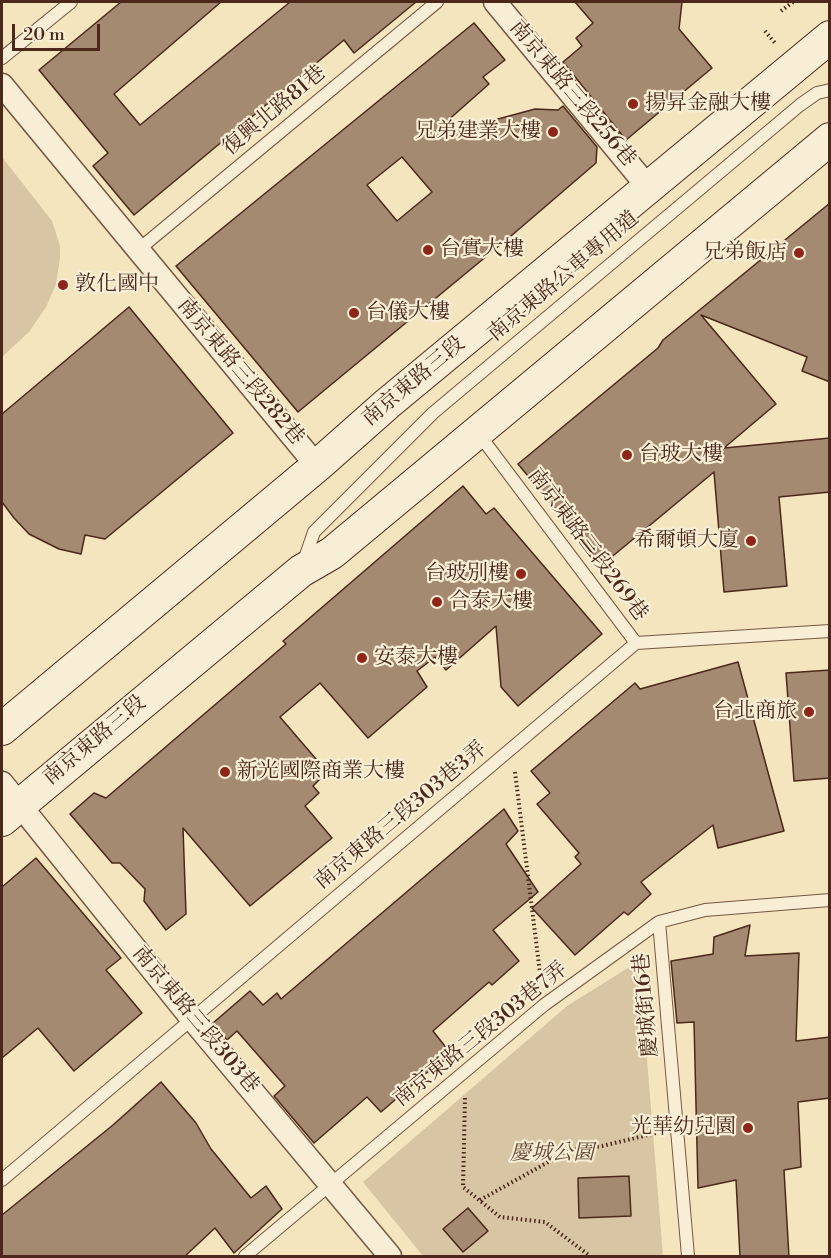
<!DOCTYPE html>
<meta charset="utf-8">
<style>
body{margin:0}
#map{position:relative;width:831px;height:1258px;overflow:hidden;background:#f4e5bf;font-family:"Libre Bodoni",serif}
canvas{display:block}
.frame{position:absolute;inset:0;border:3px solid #4b281a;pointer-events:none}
.scale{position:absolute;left:12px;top:24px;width:88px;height:27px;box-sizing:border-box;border:3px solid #4b281a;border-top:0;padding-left:8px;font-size:18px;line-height:21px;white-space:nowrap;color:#4b281a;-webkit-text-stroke:4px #f8eed5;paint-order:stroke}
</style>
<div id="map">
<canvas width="831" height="1258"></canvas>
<div class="frame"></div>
<div class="scale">20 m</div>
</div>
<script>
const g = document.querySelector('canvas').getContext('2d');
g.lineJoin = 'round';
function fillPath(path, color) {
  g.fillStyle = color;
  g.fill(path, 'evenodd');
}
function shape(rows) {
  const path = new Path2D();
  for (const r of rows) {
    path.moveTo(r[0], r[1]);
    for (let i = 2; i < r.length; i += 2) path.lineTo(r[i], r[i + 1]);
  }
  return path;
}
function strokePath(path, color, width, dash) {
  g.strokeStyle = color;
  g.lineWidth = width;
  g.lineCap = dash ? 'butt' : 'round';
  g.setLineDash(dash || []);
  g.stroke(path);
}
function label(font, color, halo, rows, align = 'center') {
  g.font = font + ' "Libre Bodoni","Noto Serif TC",serif';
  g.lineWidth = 4.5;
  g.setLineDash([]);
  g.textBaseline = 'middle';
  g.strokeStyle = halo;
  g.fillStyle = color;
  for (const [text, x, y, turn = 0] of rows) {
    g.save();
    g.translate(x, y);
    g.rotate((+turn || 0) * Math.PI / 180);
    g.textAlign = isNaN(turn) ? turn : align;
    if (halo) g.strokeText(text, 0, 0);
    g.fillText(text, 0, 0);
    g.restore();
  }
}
fillPath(shape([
 [2,157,52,221,60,246,60,258,56,284,46,307,29,332,2,357],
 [639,961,663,1256,423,1256,363,1182,567,1006]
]), '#d7c5a3');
const building = shape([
 [121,2,221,2,114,94,140,125,290,2,416,2,354,53,344,40,134,215,93,166,108,153,39,70,121,2],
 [575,2,682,2,679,29,712,68,626,140,563,62,582,46,576,38,593,23,575,2],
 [474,23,505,60,483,77,489,84,428,138,535,109,558,110,563,106,597,147,596,163,511,236,298,412,176,266,474,23],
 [402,157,432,192,397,221,367,185,402,157],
 [830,203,830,382,802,371,807,357,701,315,776,404,724,448,830,438,830,492,779,497,787,586,724,592,714,472,602,565,518,464,658,348,663,340,830,203],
 [129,307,233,433,105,539,85,535,81,554,59,549,29,534,14,518,2,502,2,414,129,307],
 [463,486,486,514,494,508,602,634,518,706,501,687,496,626,446,670,435,657,417,671,427,687,368,738,320,683,280,717,316,759,309,766,320,779,313,786,319,793,305,806,332,838,250,906,183,828,186,914,166,930,144,901,145,889,120,863,112,863,70,814,94,793,106,798,286,644,283,641,463,486],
 [738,662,784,831,718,848,713,825,641,882,651,894,628,915,624,912,575,955,532,908,581,864,575,857,579,853,537,804,550,793,531,771,635,683,640,689,738,662],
 [830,670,830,778,794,781,786,673,830,670],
 [504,809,518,831,506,844,538,892,493,930,519,961,492,985,489,982,433,1031,452,1055,425,1074,381,1112,367,1097,314,1143,274,1096,285,1086,237,1031,227,1040,213,1023,250,991,263,1005,277,993,281,999,504,809],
 [36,858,121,958,106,970,142,1013,74,1071,38,1028,2,1058,2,887,36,858],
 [750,925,745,956,799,953,796,1041,830,1037,830,1098,798,1102,801,1167,784,1170,789,1257,740,1257,736,1180,698,1188,694,1022,677,1023,671,961,713,954,714,937,750,925],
 [161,1082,196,1123,211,1149,251,1198,266,1186,282,1209,234,1253,215,1228,184,1257,2,1257,2,1215,113,1125,161,1082],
 [629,1176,631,1216,579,1218,578,1178,629,1176],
 [468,1208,488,1231,463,1252,443,1229,468,1208]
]);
fillPath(building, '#a38a70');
strokePath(building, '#4b281a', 1.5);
const lane = shape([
 [2,58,71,2],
 [138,250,437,2],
 [478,433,636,643],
 [303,564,314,532,433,413,800,105,817,93,830,90],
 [636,643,830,631],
 [659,922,688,1256],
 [2,1180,636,643],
 [245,1256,544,1005,659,922,705,910,830,900]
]);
const street = shape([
 [495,2,648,187],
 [2,85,317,466],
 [2,783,192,1019,390,1256]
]);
const secondary = shape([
 [2,729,317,466,387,404,830,37],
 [2,820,301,571,332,553,830,139]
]);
strokePath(lane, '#755743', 14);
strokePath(street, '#755743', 25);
strokePath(secondary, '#4b281a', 34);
strokePath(shape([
 [781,11,793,2],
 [765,31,775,43],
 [515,772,541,981],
 [465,1098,463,1187,500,1217,545,1222,590,1256],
 [480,1200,570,1150,602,1146,656,1133]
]), '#4b281a', 4, [1.5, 3]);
strokePath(lane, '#f8eed5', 12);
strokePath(street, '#f8eed5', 22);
strokePath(secondary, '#f8eed5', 32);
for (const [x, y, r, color] of [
 [633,104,6,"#8f2418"],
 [553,132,6,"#8f2418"],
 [428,250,6,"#8f2418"],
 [799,253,6,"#8f2418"],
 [63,285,6,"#8f2418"],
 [354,313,6,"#8f2418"],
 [627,455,6,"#8f2418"],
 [751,541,6,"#8f2418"],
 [521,574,6,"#8f2418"],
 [437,602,6,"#8f2418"],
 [362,658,6,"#8f2418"],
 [809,712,6,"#8f2418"],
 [225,772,6,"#8f2418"],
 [748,1128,6,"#8f2418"]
]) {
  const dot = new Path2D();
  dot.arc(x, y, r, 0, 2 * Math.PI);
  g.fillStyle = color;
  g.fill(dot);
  strokePath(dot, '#f8eed5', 2);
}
label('21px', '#4b281a', '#f8eed5', [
 ["南京東路三段256巷",572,94,50],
 ["復興北路81巷",275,111,-40],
 ["南京東路公車專用道",564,277,-40],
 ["南京東路三段282巷",240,372,50],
 ["南京東路三段",414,382,-40],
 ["南京東路三段269巷",587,545,53],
 ["南京東路三段",95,741,-40],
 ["南京東路三段303巷3弄",401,816,-40],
 ["慶城街16巷",647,1005,-95],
 ["南京東路三段303巷",195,1020,50],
 ["南京東路三段303巷7弄",481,1035,-39]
]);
label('21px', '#4b281a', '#f8eed5', [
 ["揚昇金融大樓",645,104],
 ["兄弟建業大樓",541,132,"right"],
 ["台實大樓",440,250],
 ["兄弟飯店",787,253,"right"],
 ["敦化國中",75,285],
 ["台儀大樓",366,313],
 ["台玻大樓",639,455],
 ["希爾頓大廈",739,541,"right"],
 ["台玻別樓",509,574,"right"],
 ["合泰大樓",449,602],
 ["安泰大樓",374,658],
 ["台北商旅",797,712,"right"],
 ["新光國際商業大樓",237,772],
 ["光華幼兒園",736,1128,"right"]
], 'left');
label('italic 21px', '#674735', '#f8eed5', [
 ["慶城公園",552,1154]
]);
</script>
